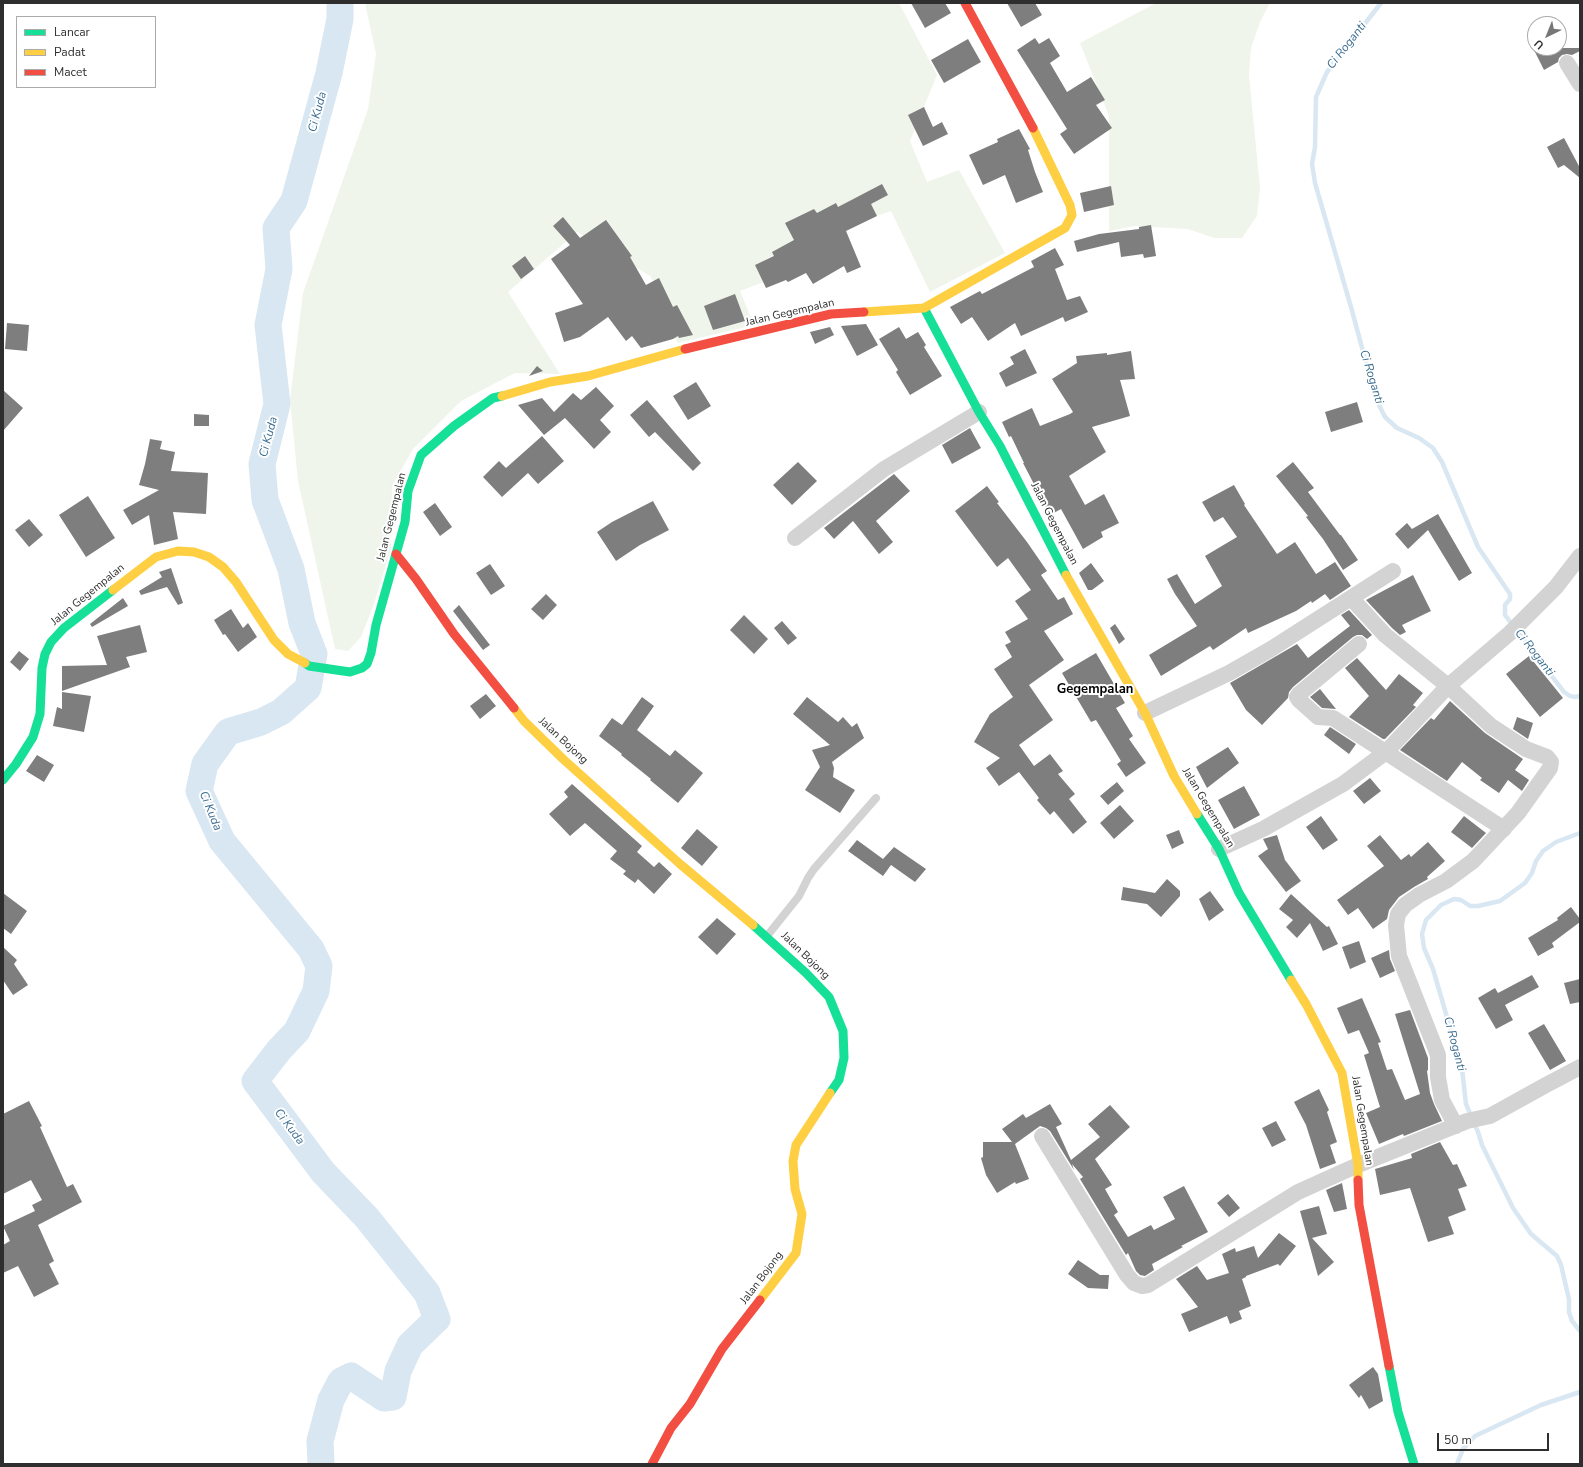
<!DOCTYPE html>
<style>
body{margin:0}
#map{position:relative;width:1583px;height:1467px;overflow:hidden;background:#fff;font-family:"Nunito Sans",sans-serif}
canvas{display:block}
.frame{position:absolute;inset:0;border:4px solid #2e2e2e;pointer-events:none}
.legend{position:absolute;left:16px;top:16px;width:140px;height:72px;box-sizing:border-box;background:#fff;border:1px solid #ababab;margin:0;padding:5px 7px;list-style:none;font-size:12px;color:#2e2e2e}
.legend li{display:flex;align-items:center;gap:8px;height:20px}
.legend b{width:20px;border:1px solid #ababab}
.north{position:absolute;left:1527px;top:16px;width:40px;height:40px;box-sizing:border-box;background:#fff;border:1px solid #ababab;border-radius:50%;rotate:223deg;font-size:11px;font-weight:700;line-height:16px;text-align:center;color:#2e2e2e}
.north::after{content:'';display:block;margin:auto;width:14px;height:18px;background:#777;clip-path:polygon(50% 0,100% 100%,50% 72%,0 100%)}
.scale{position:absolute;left:1437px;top:1433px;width:112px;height:18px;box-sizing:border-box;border:2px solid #2e2e2e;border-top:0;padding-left:5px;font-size:12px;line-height:14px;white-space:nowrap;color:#2e2e2e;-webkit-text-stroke:3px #fff;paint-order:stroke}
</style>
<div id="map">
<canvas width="1583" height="1467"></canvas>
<div class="frame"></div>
<ul class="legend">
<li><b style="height:5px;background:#16e098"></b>Lancar</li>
<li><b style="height:5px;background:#ffcf43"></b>Padat</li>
<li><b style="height:5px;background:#f24e42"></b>Macet</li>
</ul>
<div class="north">U</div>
<div class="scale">50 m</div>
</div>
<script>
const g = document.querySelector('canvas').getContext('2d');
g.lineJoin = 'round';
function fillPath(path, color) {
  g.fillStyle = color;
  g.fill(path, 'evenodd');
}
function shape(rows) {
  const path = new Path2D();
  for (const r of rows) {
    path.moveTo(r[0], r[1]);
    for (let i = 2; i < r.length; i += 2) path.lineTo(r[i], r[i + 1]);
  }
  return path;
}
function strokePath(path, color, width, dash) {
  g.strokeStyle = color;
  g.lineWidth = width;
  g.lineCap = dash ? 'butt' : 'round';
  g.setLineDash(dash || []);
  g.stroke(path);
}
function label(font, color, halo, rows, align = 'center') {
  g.font = font + ' "Nunito Sans",sans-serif';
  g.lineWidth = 4;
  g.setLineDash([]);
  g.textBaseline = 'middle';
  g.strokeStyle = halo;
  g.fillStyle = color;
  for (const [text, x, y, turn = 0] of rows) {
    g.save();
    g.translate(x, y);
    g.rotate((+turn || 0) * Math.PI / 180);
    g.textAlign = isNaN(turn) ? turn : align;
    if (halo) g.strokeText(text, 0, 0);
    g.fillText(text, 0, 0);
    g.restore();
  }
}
fillPath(shape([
 [365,3,899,3,937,75,910,141,927,182,959,170,1005,253,930,292,891,211,827,233,787,273,740,291,754,325,678,343,656,305,664,300,650,276,577,232,508,292,560,374,515,373,461,401,413,449,392,486,391,548,374,604,361,637,348,651,335,649,298,481,290,400,303,293,368,109,376,54],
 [1156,3,1270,3,1260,22,1251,48,1249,75,1260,188,1257,216,1242,238,1214,238,1188,229,1135,226,1109,231,1109,116,1080,43]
]), '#f0f5ec');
strokePath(shape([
 [1381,3,1327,72,1316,97,1315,147,1312,164,1315,183,1351,307,1376,399,1385,417,1397,428,1419,438,1433,448,1442,462,1478,547,1510,594,1510,599,1505,605,1505,615,1564,692,1570,696,1575,697,1580,696],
 [1580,833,1556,842,1543,851,1536,861,1532,873,1525,883,1500,901,1478,906,1470,906,1461,900,1454,899,1441,905,1426,920,1422,934,1424,948,1433,969,1462,1069,1466,1104,1478,1132,1482,1145,1513,1208,1531,1234,1557,1256,1561,1265,1569,1299,1569,1312,1572,1321,1580,1331],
 [1457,1464,1463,1449,1475,1436,1541,1405,1580,1392]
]), '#d8e7f2', 4.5);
strokePath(shape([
 [321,1464,320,1441,331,1400,341,1381,351,1376,384,1398,393,1397,398,1371,410,1345,437,1319,427,1293,367,1218,323,1172,255,1081,279,1050,297,1031,316,991,319,966,311,949,222,841,199,791,205,764,228,732,261,722,281,712,308,688,314,654,302,623,291,569,265,500,262,464,277,404,268,325,279,269,276,228,294,201,329,73,340,19,340,3]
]), '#d8e7f2', 27);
fillPath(shape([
 [911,3,945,3,951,13,925,28],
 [1007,3,1035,3,1042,15,1021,27],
 [1035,38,1039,44,1049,38,1060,56,1050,63,1067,92,1091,77,1105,100,1096,105,1112,128,1074,154,1060,134,1067,129,1017,50],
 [968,39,981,62,944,83,931,60],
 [1533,48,1580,48,1580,51,1572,55,1567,54,1562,55,1559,58,1558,62,1544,70],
 [924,107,933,127,942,122,948,134,923,146,908,115],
 [1019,129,1030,149,1028,150,1035,172,1043,192,1016,203,1005,175,983,185,969,155,998,142,997,139],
 [1564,138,1580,168,1580,178,1564,165,1558,168,1547,147],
 [882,184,888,195,871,204,877,216,846,231,861,267,847,273,844,266,813,284,806,273,788,282,786,280,766,288,755,265,774,256,772,252,794,240,785,223,814,209,817,213,836,203,838,207],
 [1111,186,1114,205,1084,212,1080,193],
 [563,217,580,238,606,220,632,256,630,257,646,285,659,278,673,307,677,305,693,335,679,338,678,336,673,339,641,348,632,336,626,341,608,317,580,337,564,342,555,313,583,304,551,259,570,245,553,226],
 [1151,225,1156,256,1144,258,1143,254,1121,257,1119,242,1077,252,1074,241,1099,234,1139,229,1139,227],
 [1055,248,1064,265,1055,269,1067,300,1080,296,1088,312,1065,322,1063,317,1021,336,1015,323,988,341,972,317,961,324,950,307,980,291,982,294,1034,267,1031,261],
 [525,256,534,269,521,279,512,266],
 [735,294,745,321,713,330,704,306],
 [7,323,29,325,27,351,5,349],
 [866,324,878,345,857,356,841,326],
 [830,327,834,335,815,344,810,332],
 [899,327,906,339,918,332,926,345,924,347,942,376,910,395,896,372,898,370,879,339],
 [1025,349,1037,373,1006,387,999,373,1014,364,1010,357],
 [1131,351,1135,379,1120,380,1130,416,1092,427,1106,452,1069,476,1085,505,1104,494,1119,523,1101,532,1103,537,1083,549,1061,509,1050,515,1023,463,1024,463,1011,436,1009,437,1002,422,1032,408,1040,426,1070,414,1073,412,1052,379,1077,363,1076,356,1107,353,1107,355],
 [537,366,543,371,529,376],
 [696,382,711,406,688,420,673,396],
 [596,387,614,406,600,420,611,432,594,449,565,418,544,435,518,405,542,398,554,412,573,393,581,400],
 [3,390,23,408,3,431],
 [647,400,701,463,693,471,655,432,649,437,630,415],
 [1357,402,1363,422,1331,432,1325,412],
 [194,414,209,415,209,426,194,426],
 [970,428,981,448,952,464,942,445],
 [542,436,564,461,538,484,528,473,502,497,483,477,499,461,506,468],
 [150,439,162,441,160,449,175,452,171,471,208,473,206,514,173,512,178,539,154,545,149,515,132,525,123,510,159,490,139,485,145,464],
 [798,462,817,481,792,505,773,485],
 [1293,462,1314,488,1308,492,1340,535,1341,535,1358,560,1343,570,1323,539,1306,517,1308,516,1276,476],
 [894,474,910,491,876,521,893,542,879,554,853,521,834,539,824,528],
 [1234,485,1245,504,1244,505,1277,554,1295,542,1316,574,1335,562,1351,586,1330,600,1325,594,1312,603,1311,601,1296,611,1248,633,1246,628,1213,650,1210,646,1161,676,1149,655,1197,626,1175,594,1167,579,1177,574,1195,604,1222,586,1205,556,1237,537,1223,517,1214,522,1202,502],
 [987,486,999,502,997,503,1027,542,1047,571,1041,575,1058,600,1064,597,1073,614,1044,631,1064,660,1029,685,1053,720,1019,745,1034,766,1050,754,1063,771,1058,774,1075,794,1069,799,1087,822,1073,834,1054,811,1050,815,1037,800,1039,798,1019,772,999,786,986,768,1000,758,974,742,990,714,1013,697,994,669,1012,657,1005,645,1011,642,1005,632,1028,619,1015,601,1031,590,1008,558,997,567,955,511],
 [88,496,115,538,86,557,59,515],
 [653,501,669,530,640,545,616,561,597,532,612,522],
 [435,503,452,527,440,536,423,512],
 [1438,514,1472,573,1459,581,1428,530,1408,549,1395,534,1407,523,1412,529],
 [29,519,43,535,29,547,15,530],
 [1091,563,1104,581,1092,590,1088,590,1079,573],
 [490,564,505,586,491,595,476,573],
 [171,568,183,603,178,605,167,587,141,595,139,591,162,577,159,572],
 [1413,575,1431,611,1402,625,1406,632,1400,635,1392,628,1366,600],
 [546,594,557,605,543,620,531,609],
 [123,598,128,606,92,627,90,624],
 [459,605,490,645,483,650,453,611],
 [231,609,243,628,248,623,257,637,238,652,225,634,223,635,214,620],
 [1349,610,1372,635,1367,639,1362,635,1357,635,1353,637,1293,687,1289,692,1288,698,1262,725,1246,710,1230,683,1297,644,1308,658,1350,626,1341,615],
 [744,615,768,639,754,654,730,630],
 [782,621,797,638,788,645,774,628],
 [1115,624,1125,639,1119,644,1110,628],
 [140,625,147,652,126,657,130,667,62,691,62,666,107,665,97,636],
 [19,651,29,659,20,671,10,662],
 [1096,653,1125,703,1116,708,1133,736,1129,739,1146,763,1126,777,1117,764,1121,761,1096,720,1091,722,1062,673],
 [1529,656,1563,698,1540,717,1506,674],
 [1357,658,1386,690,1399,674,1423,693,1413,705,1416,707,1385,739,1383,739,1349,717,1369,696,1345,668],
 [1320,689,1336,709,1322,708,1310,697],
 [62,692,91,696,84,732,53,726,57,707,62,709],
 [486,694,496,706,480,719,470,706],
 [642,697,654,706,637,730,670,756,675,750,703,773,678,803,650,780,651,779,621,755,622,754,599,736,612,718,622,725],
 [807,697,838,722,843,717,852,727,857,723,864,738,832,762,834,768,833,777,855,790,840,813,805,790,820,767,812,750,830,745,793,714],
 [1450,701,1485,733,1523,759,1515,770,1529,780,1522,791,1508,780,1499,793,1480,780,1482,778,1462,762,1447,781,1400,750,1431,718,1434,720],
 [1517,717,1533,723,1528,739,1513,729],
 [1330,727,1356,744,1349,754,1324,735],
 [1228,747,1239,763,1207,788,1196,767],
 [37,755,54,765,44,782,26,771],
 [1370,778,1381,791,1364,804,1353,791],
 [1117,782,1124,791,1108,805,1100,796],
 [572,784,642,846,637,852,654,867,659,862,672,874,654,894,638,879,635,883,623,874,626,871,610,859,617,851,585,823,570,836,549,814,568,797,564,792],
 [1244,786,1260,815,1234,829,1218,800],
 [1120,805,1134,821,1114,839,1100,823],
 [1321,816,1338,840,1323,850,1306,827],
 [1464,816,1486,833,1472,848,1451,832],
 [697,829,718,847,702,866,681,848],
 [1179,830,1184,843,1172,849,1166,835],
 [1277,835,1285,860,1301,881,1286,892,1258,856,1268,849,1263,839],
 [1380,835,1401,860,1409,854,1411,857,1428,842,1445,861,1427,877,1428,879,1414,887,1399,897,1389,910,1387,919,1373,929,1358,908,1348,915,1337,900,1384,866,1367,846],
 [857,840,883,859,894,847,926,869,915,882,891,865,883,876,848,851],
 [1167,879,1180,891,1180,896,1161,917,1147,904,1121,900,1123,887,1155,893],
 [1210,891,1224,910,1209,921,1199,899],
 [3,893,27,911,11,934,3,928],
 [1291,894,1327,927,1329,926,1338,944,1323,951,1310,923,1297,938,1286,927,1293,920,1279,909],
 [1571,907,1580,919,1580,922,1552,943,1554,947,1538,956,1528,938,1558,920,1557,918],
 [717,918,736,934,717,955,698,937],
 [1359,941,1366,962,1350,969,1342,947],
 [3,947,17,960,14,964,28,985,13,995,3,980],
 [1389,950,1390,959,1395,971,1380,978,1371,958],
 [1532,975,1539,987,1505,1005,1513,1020,1496,1029,1478,998,1495,988,1498,993],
 [1580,979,1580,1002,1570,1004,1564,983],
 [1362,998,1381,1042,1378,1043,1387,1070,1392,1069,1405,1100,1420,1094,1395,1014,1410,1010,1428,1058,1428,1070,1427,1071,1430,1093,1434,1104,1442,1121,1404,1136,1403,1134,1379,1144,1366,1113,1380,1107,1364,1055,1369,1053,1359,1030,1348,1034,1337,1008],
 [1544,1024,1566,1061,1550,1070,1528,1033],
 [1319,1089,1329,1110,1327,1112,1337,1142,1330,1145,1336,1163,1320,1169,1306,1125,1294,1102],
 [29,1101,42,1126,40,1127,67,1187,73,1184,82,1202,38,1225,54,1261,49,1264,59,1284,34,1297,18,1266,3,1273,3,1245,10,1241,3,1226,35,1211,32,1205,42,1200,31,1180,3,1194,3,1114],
 [1050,1104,1062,1124,1056,1127,1071,1160,1100,1137,1088,1124,1110,1105,1130,1127,1095,1159,1112,1185,1105,1189,1118,1212,1114,1215,1128,1237,1151,1225,1154,1230,1175,1219,1163,1197,1184,1186,1208,1232,1181,1246,1183,1247,1152,1264,1154,1270,1145,1276,1140,1275,1136,1271,1128,1253,1126,1255,1080,1179,1083,1177,1072,1164,1074,1170,1050,1131,1046,1128,1040,1126,1015,1144,1029,1179,1016,1184,1015,1182,997,1193,986,1175,981,1158,983,1157,983,1142,1012,1142,1002,1129,1023,1114,1026,1118],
 [1276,1121,1286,1140,1272,1147,1262,1128],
 [1440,1142,1453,1165,1457,1164,1467,1186,1458,1189,1466,1210,1448,1217,1454,1234,1428,1242,1410,1188,1380,1195,1375,1169,1412,1158,1411,1154],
 [1342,1183,1347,1209,1334,1212,1326,1190],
 [1228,1194,1240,1208,1229,1217,1217,1203],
 [1319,1206,1327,1234,1312,1238,1334,1262,1318,1276,1300,1211],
 [1279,1233,1296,1246,1280,1266,1278,1264,1246,1276,1246,1277,1242,1279,1251,1306,1239,1311,1242,1319,1230,1324,1227,1316,1189,1332,1181,1314,1198,1307,1176,1279,1197,1266,1207,1280,1229,1273,1222,1254,1235,1248,1236,1252,1254,1246,1258,1258],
 [1078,1260,1100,1275,1109,1275,1108,1289,1088,1288,1068,1274],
 [1373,1367,1378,1374,1383,1401,1369,1409,1361,1395,1359,1398,1349,1385]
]), '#7e7e7e');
strokePath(shape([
 [767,936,799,896,808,878,814,869,876,798]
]), '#d3d3d3', 8);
strokePath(shape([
 [1567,63,1580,84],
 [795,538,884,469,979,412],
 [1351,598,1385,635,1448,686,1491,726,1526,749,1547,757,1551,762,1550,768,1518,813,1473,861,1446,881,1419,895,1405,905,1398,914,1396,925,1399,956,1438,1055,1438,1077,1442,1100,1456,1126],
 [1359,644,1299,694,1297,697,1299,700,1318,717,1333,718,1504,829],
 [1145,713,1229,673,1271,649,1393,571],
 [1219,849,1263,829,1343,784,1386,752,1448,686,1510,633,1556,587,1580,556],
 [1042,1136,1127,1275,1134,1283,1142,1286,1148,1285,1298,1192,1358,1165,1467,1121,1490,1116,1546,1085,1580,1067]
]), '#d3d3d3', 16);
strokePath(shape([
 [924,308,979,412,1000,446,1066,575],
 [305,663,309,666,350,672,362,668,367,664,371,653,376,625,405,522,408,491,421,455,454,426,493,398,502,396],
 [3,780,16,764,33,737,40,714,42,668,45,654,51,642,64,628,113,590],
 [1197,814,1219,849,1239,893,1291,980],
 [753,925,806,973,829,997,843,1031,844,1058,839,1080,830,1093],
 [1389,1366,1398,1412,1414,1464]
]), '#16e098', 9);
strokePath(shape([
 [864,312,924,308,1065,228,1072,215,1070,205,1033,128],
 [502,396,550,382,588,376,685,349],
 [1066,575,1145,713,1174,776,1197,814],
 [113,590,156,557,178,551,194,552,209,557,223,567,236,582,274,640,288,654,305,663],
 [514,708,524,721,563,759,680,864,753,925],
 [1291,980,1306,1004,1342,1073,1358,1165,1358,1180],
 [760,1300,796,1253,802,1214,795,1189,793,1161,796,1145,830,1093]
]), '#ffcf43', 9);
strokePath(shape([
 [965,3,1033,128],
 [685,349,831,314,864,312],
 [396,554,416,579,454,634,514,708],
 [1358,1180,1359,1205,1389,1366],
 [652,1464,671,1428,690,1404,722,1349,760,1300]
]), '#f24e42', 9);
label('11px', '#2e2e2e', '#fff', [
 ["Jalan Gegempalan",790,313,-13],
 ["Jalan Gegempalan",392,517,-76],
 ["Jalan Gegempalan",1054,524,63],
 ["Jalan Gegempalan",88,595,-39],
 ["Jalan Bojong",563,741,43],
 ["Jalan Gegempalan",1208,808,59],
 ["Jalan Bojong",805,956,44],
 ["Jalan Gegempalan",1362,1121,81],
 ["Jalan Bojong",762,1278,-53]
]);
label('italic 12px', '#3c6e91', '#fff', [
 ["Ci Roganti",1347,46,-52],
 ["Ci Kuda",318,112,-75],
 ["Ci Roganti",1371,377,73],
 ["Ci Kuda",269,437,-75],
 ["Ci Roganti",1534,653,52],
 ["Ci Kuda",210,811,68],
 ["Ci Roganti",1454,1044,75],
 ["Ci Kuda",289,1127,53]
]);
label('bold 13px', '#000', '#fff', [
 ["Gegempalan",1095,690]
]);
</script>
